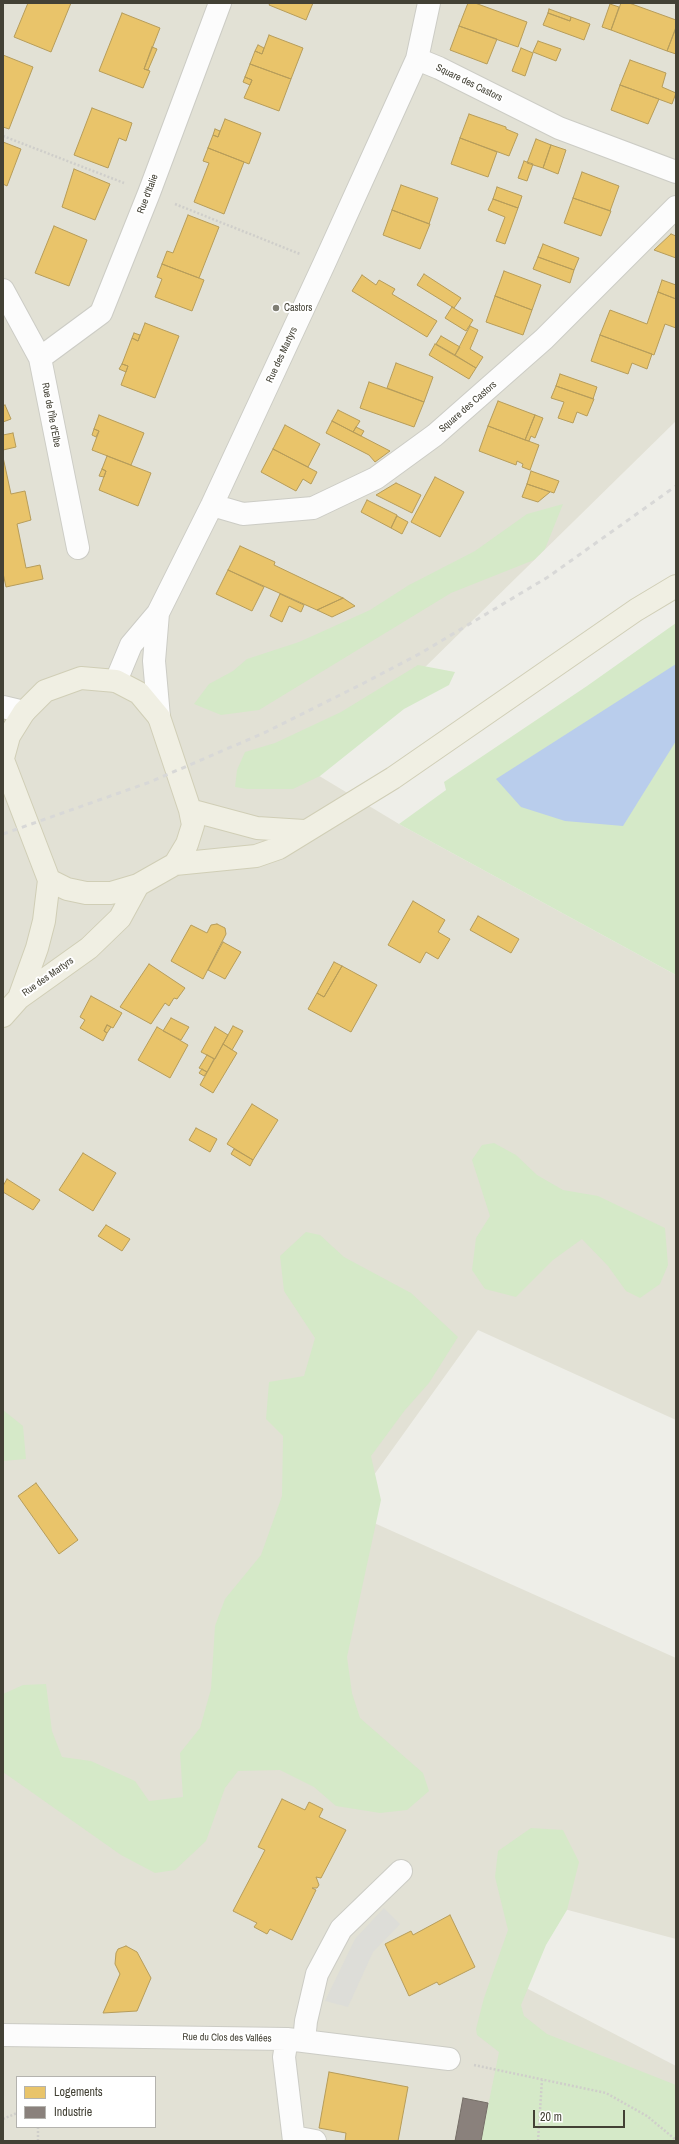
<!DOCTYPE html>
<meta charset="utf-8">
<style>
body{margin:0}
#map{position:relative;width:679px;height:2144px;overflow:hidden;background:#eeeee8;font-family:"Archivo Narrow",sans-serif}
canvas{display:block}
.frame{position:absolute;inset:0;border:4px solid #434135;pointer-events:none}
.legend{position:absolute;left:16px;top:2076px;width:140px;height:52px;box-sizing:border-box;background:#fff;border:1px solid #b4b3ae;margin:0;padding:5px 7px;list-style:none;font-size:12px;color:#434135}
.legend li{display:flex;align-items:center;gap:8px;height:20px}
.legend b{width:20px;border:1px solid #b4b3ae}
.scale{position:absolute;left:533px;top:2110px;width:92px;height:18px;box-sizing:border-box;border:2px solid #434135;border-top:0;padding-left:5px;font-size:12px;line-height:14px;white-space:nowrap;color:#434135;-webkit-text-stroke:3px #fff;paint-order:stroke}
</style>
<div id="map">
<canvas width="679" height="2144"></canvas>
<div class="frame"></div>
<ul class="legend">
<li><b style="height:11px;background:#e9c46a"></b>Logements</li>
<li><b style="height:11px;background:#8a817c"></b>Industrie</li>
</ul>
<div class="scale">20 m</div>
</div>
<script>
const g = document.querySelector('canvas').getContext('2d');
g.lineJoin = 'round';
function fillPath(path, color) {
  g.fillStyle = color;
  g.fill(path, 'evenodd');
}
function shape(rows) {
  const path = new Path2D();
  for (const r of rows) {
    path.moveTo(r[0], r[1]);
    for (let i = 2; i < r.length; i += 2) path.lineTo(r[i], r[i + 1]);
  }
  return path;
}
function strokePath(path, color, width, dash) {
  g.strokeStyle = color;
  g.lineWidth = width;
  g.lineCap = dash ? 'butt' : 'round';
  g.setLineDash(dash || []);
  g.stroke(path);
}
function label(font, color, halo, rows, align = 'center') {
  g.font = font + ' "Archivo Narrow",sans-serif';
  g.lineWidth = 4;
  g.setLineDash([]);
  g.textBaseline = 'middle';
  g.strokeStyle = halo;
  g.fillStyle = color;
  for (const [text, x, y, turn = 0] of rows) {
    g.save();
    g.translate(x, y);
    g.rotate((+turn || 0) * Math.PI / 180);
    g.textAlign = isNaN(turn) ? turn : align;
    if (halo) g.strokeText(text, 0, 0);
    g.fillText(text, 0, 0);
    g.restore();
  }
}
fillPath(shape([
 [3,3,676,3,676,421,316,774,399,824,676,975,676,1420,478,1330,361,1493,363,1518,676,1658,676,1939,527,1899,505,1977,676,2066,676,2141,3,2141],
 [17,2077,155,2077,155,2127,17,2127]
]), '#e2e1d5');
fillPath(shape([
 [563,504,545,549,534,560,451,593,259,710,221,715,194,704,209,684,233,671,247,659,299,642,370,610,409,585,475,551,527,514],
 [676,623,676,975,399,824,446,790,444,782,587,686],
 [418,665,455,672,449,685,404,709,320,776,293,789,247,789,235,787,237,770,245,752,275,743,341,712],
 [494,1143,516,1155,537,1175,563,1190,598,1196,665,1228,668,1265,660,1284,640,1298,626,1291,608,1266,582,1239,553,1260,516,1297,485,1289,472,1270,476,1238,490,1216,472,1160,482,1145],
 [306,1232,320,1235,344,1257,411,1293,458,1337,429,1383,405,1410,371,1456,381,1500,347,1657,352,1693,360,1718,423,1773,429,1791,407,1810,380,1813,336,1806,314,1787,280,1770,238,1771,225,1788,206,1841,175,1870,155,1873,121,1855,3,1772,3,1694,23,1685,46,1684,52,1731,62,1757,91,1761,135,1781,149,1801,183,1797,180,1753,200,1728,211,1689,215,1626,225,1599,261,1555,282,1496,283,1436,266,1419,269,1382,304,1376,315,1338,284,1291,280,1256],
 [3,1410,23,1426,26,1459,3,1461],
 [531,1828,563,1830,579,1862,567,1910,546,1945,521,2005,524,2016,547,2034,676,2085,676,2141,481,2141,499,2052,477,2035,476,2029,484,1998,508,1930,495,1877,498,1851]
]), '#d5e9c8');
fillPath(shape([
 [384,1908,400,1924,373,1952,348,2007,325,2001,355,1939]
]), '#ddddd8');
fillPath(shape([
 [676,664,676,741,623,826,565,821,521,807,496,779]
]), '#b9cdec');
const homes = shape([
 [28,3,71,3,51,52,14,37,28,3],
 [270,3,313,3,306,20,269,5,270,3],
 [468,3,475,3,527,22,518,47,459,26,468,3],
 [621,3,629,3,676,20,676,27,667,51,611,30,621,3],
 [610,4,619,7,611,30,602,27,610,4],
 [549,9,571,17,570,21,548,13,549,9],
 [122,13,160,28,144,69,150,71,143,88,99,71,122,13],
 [548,13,570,21,571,17,590,24,584,40,543,25,548,13],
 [459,26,497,39,487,64,450,50,459,26],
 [676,28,676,54,667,51,676,28],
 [269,35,303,48,291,79,250,64,255,51,262,54,269,35],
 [538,41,561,49,556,61,533,52,538,41],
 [258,45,264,48,262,54,255,51,258,45],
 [152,47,157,49,148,70,144,69,152,47],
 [521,48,533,53,525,76,512,71,521,48],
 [3,55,33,67,9,129,3,127,3,55],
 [630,60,666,73,662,87,676,93,672,104,620,85,630,60],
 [250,64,291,79,279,111,244,98,252,80,245,77,250,64],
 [245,77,252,80,250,85,243,82,245,77],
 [620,85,659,99,648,124,611,110,620,85],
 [92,108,132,123,126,141,119,138,108,168,74,155,92,108],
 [469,114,506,127,506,129,518,134,509,156,460,138,469,114],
 [225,119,261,133,249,164,208,148,213,135,218,137,225,119],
 [215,129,220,131,218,137,213,135,215,129],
 [460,138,497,152,488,177,451,164,460,138],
 [536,139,551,145,543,168,527,163,536,139],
 [3,142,21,149,7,186,3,184,3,142],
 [551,145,566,150,558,174,543,168,551,145],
 [208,148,244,162,224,214,194,202,209,163,203,161,208,148],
 [524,161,533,164,527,181,518,178,524,161],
 [74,169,110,184,95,220,62,207,74,169],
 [582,172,619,186,610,211,573,198,582,172],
 [401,185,438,198,429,224,392,210,401,185],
 [497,187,522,196,518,208,493,199,497,187],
 [573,198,611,211,601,236,564,223,573,198],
 [493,199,518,208,505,244,496,241,505,217,488,210,493,199],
 [392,210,430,224,420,249,383,235,392,210],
 [188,215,219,227,199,278,162,264,167,251,173,253,188,215],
 [54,226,87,240,69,286,35,273,54,226],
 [671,234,676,236,676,258,654,250,671,234],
 [543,244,579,258,574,270,538,257,543,244],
 [538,257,574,270,570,283,533,269,538,257],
 [162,264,204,280,192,311,155,297,162,279,157,277,162,264],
 [504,271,541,285,532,310,495,296,504,271],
 [424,274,461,298,454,308,417,285,424,274],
 [362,275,376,285,379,280,395,289,392,294,437,321,427,337,352,291,362,275],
 [662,280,676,285,676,299,658,292,662,280],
 [658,292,676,299,676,328,665,324,654,355,600,335,610,310,647,324,658,292],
 [495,296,532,310,523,335,486,322,495,296],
 [452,307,473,320,466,331,445,318,452,307],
 [145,323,179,336,155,398,121,385,128,366,122,364,132,338,138,341,145,323],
 [470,326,478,330,470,349,483,357,476,368,455,355,470,326],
 [134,333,140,335,138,341,132,338,134,333],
 [600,335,652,354,647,369,632,363,628,374,591,361,600,335],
 [441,336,460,347,455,355,436,344,441,336],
 [435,344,476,368,469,379,429,355,435,344],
 [396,363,433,377,424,402,387,388,396,363],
 [122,364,128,366,126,372,119,369,122,364],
 [560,374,597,387,593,399,556,386,560,374],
 [369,382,424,402,414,427,360,408,369,382],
 [556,386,594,399,587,416,577,412,573,423,558,418,564,402,551,398,556,386],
 [498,401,535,415,525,440,488,426,498,401],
 [5,405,11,419,3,422,3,406,5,405],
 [338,410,360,421,353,432,332,421,338,410],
 [99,415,144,433,131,465,92,450,99,431,94,429,99,415],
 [535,415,543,418,535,438,531,436,529,441,525,440,535,415],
 [332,421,390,451,375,462,369,455,326,433,332,421],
 [285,425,320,444,308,467,273,449,285,425],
 [488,426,539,445,530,470,522,467,523,464,517,461,516,465,479,451,488,426],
 [356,427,364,431,361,436,353,432,356,427],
 [94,429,99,431,96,437,92,435,94,429],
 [13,433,16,447,3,450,3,435,13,433],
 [273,449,317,472,311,484,303,479,296,491,261,472,273,449],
 [107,456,151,473,138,506,99,490,106,471,102,469,107,456],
 [3,457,11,494,25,491,31,520,17,524,26,568,40,565,43,579,6,587,3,573,3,457],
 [102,469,106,471,104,477,99,476,102,469],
 [531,471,559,481,554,493,527,484,531,471],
 [435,477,464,492,440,537,411,522,435,477],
 [396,483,421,495,412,513,376,495,396,483],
 [527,484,550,492,538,502,522,497,527,484],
 [367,500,397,515,391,528,361,512,367,500],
 [397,516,408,522,402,534,391,528,397,516],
 [240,546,275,562,274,565,343,598,317,610,228,570,240,546],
 [228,570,264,587,252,611,216,594,228,570],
 [280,594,304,605,301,612,289,606,282,622,270,616,280,594],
 [343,598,355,606,332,617,317,610,343,598],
 [413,901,445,920,438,932,450,939,438,959,426,952,420,963,388,945,413,901],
 [478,916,519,939,511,953,470,930,478,916],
 [217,924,225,928,226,934,203,979,171,961,191,925,207,933,211,925,217,924],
 [223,942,241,952,225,979,208,970,223,942],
 [334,962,342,966,324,997,317,993,334,962],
 [149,964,185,988,177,999,174,998,169,1006,165,1003,151,1024,120,1007,149,964],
 [342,966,377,985,351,1032,308,1009,317,993,324,997,342,966],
 [91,996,122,1013,113,1028,107,1025,104,1031,107,1033,103,1041,80,1028,85,1020,80,1017,91,996],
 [171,1018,189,1027,181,1040,163,1031,171,1018],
 [107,1025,111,1027,107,1033,104,1031,107,1025],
 [233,1026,243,1031,232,1050,223,1044,233,1026],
 [157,1027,188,1045,170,1078,138,1060,157,1027],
 [215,1027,228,1035,215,1059,201,1052,215,1027],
 [223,1044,237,1053,213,1093,200,1085,223,1044],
 [207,1055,214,1059,207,1072,199,1068,207,1055],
 [202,1069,207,1072,204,1076,199,1073,202,1069],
 [252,1104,278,1120,253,1160,227,1144,252,1104],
 [196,1128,217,1139,210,1152,189,1140,196,1128],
 [234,1149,253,1160,250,1166,231,1154,234,1149],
 [83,1153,116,1173,93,1211,59,1190,83,1153],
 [7,1179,40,1200,33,1210,3,1192,3,1186,7,1179],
 [106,1225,130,1239,122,1251,98,1236,106,1225],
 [36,1483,78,1540,59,1554,18,1496,36,1483],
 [282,1799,305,1810,309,1802,323,1809,319,1817,346,1830,321,1878,316,1877,319,1885,317,1888,312,1888,316,1890,292,1940,270,1929,267,1934,254,1927,257,1923,233,1911,265,1850,258,1847,282,1799],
 [450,1915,475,1967,439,1985,437,1982,409,1996,385,1944,411,1931,413,1935,450,1915],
 [126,1946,137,1952,151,1978,137,2011,103,2013,120,1974,115,1964,116,1953,118,1949,126,1946],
 [329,2072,408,2087,398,2141,345,2141,346,2133,319,2128,329,2072]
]);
fillPath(homes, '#e9c46a');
strokePath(homes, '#b79d5a', 1);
const industry = shape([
 [463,2098,488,2103,481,2141,455,2141,463,2098]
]);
fillPath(industry, '#8a817c');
strokePath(industry, '#756e67', 1);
const minor = shape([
 [417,59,439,68,559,128,676,172],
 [3,290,40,358,78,548],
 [40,358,101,313,149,193,220,3],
 [212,505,243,514,313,508,376,478,435,435,544,339,676,207],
 [158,613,154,661,159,717],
 [116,681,131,645,158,613,212,505,324,264,417,59,429,3],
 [3,707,24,712],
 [3,2035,287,2039,449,2059],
 [287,2039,284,2057,294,2141],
 [304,2041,306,2021,317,1974,341,1929,401,1871],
 [294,2137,315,2141]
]);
const major = shape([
 [3,758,9,736,24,712,45,691,81,678,116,681,139,693,159,717,190,810,193,825,187,844,175,864,138,885,111,893,86,893,67,889,49,880,3,760],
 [190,810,257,828,304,831],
 [175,864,256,856,279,848,393,778,636,610,676,586],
 [19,998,37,948,44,921,49,880],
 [3,1016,19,998,89,948,120,918,138,885]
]);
strokePath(minor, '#ccccc5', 24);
strokePath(major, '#d0ceb6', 24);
strokePath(shape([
 [3,136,124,183],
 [175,204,300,254],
 [474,2065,606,2093,647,2116,676,2140],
 [3,2119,17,2113],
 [38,2141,38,2127],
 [538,2141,542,2080]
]), '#cfceca', 2.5, [2, 2]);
strokePath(minor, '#fcfcfc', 22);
strokePath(major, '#f0efe3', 22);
strokePath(shape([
 [3,834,150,782,266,732,364,683,421,653,548,577,676,486]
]), '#d8d8d7', 3, [5, 5]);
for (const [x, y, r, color] of [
 [276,308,4,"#7f7e74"]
]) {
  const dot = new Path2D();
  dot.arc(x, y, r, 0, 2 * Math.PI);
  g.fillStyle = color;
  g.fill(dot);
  strokePath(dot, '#fff', 1.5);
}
label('10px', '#434135', '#fff', [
 ["Square des Castors",469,83,26],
 ["Rue d'Italie",148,194,-69],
 ["Rue des Martyrs",282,355,-65],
 ["Square des Castors",468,407,-41],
 ["Rue de l'Île d'Elbe",51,415,79],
 ["Rue des Martyrs",48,977,-35],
 ["Rue du Clos des Vallées",227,2038,1]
]);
label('10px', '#434135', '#fff', [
 ["Castors",284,308]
], 'left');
</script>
